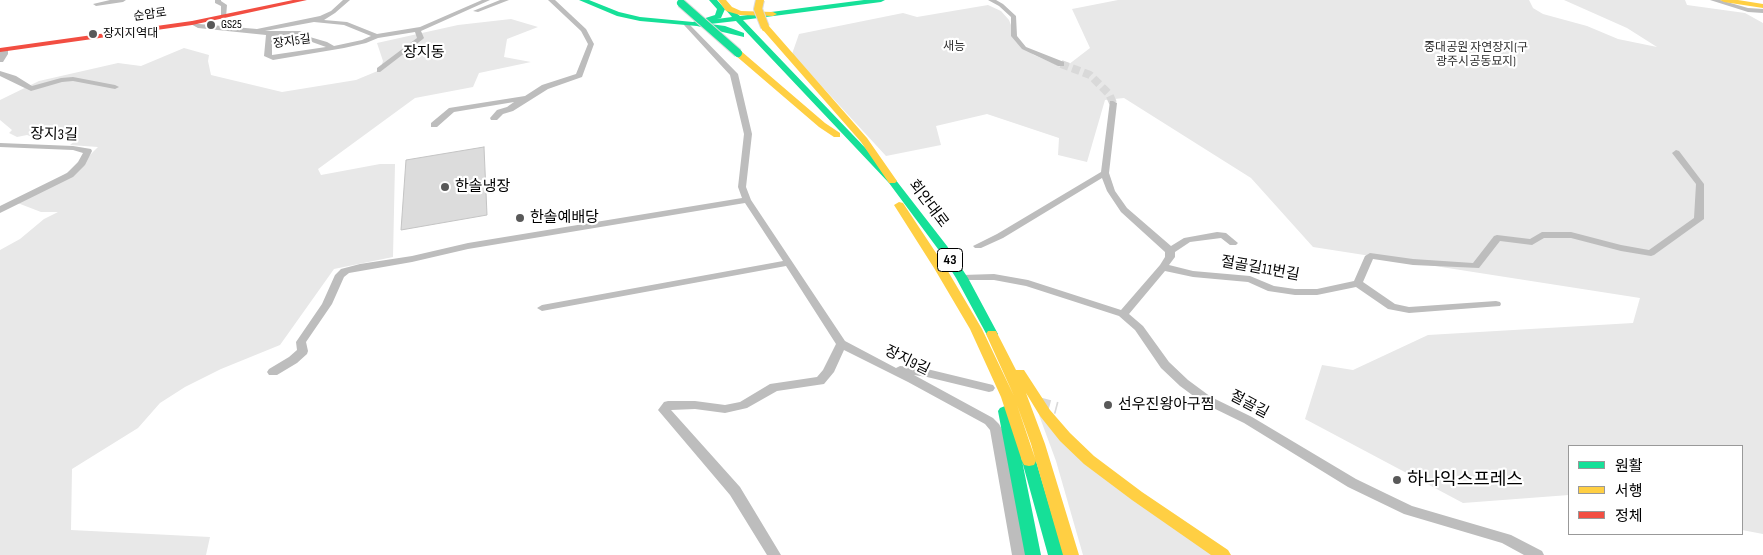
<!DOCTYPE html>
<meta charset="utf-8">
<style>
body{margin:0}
#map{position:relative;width:1763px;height:555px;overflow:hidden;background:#fff;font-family:"Sofia Sans Condensed","Noto Sans KR",sans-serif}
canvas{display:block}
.legend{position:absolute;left:1568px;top:445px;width:175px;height:90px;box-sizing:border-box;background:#fff;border:1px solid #999;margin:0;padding:6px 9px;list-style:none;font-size:15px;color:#000}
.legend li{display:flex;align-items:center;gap:10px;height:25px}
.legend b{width:25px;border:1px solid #999}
</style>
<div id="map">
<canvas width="1763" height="555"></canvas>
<ul class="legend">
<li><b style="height:6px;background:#16e098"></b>원활</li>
<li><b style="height:6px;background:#ffcf43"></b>서행</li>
<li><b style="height:6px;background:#f24e42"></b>정체</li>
</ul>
</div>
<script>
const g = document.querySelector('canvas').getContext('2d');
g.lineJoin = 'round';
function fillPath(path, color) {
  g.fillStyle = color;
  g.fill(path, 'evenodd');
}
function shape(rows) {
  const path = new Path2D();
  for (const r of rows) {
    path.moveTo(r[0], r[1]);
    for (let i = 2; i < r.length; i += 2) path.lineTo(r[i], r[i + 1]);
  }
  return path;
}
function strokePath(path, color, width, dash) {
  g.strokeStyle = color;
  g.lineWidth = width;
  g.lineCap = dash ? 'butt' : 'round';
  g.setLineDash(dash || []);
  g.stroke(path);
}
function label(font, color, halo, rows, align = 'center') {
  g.font = font + ' "Sofia Sans Condensed","Noto Sans KR",sans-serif';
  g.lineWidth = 4.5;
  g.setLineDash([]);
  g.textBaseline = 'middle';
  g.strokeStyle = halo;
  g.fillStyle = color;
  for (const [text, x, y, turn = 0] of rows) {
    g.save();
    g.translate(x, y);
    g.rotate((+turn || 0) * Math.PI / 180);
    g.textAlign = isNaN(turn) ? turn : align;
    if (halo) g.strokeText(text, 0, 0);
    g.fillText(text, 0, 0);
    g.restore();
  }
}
fillPath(shape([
 [1118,0,1529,0,1533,8,1543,14,1587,26,1618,39,1657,47,1627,28,1564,0,1685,0,1687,5,1745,13,1763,23,1763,534,1742,530,1742,446,1569,446,1569,495,1463,503,1305,419,1322,365,1353,370,1428,335,1633,323,1640,298,1313,247,1251,178,1124,98,1105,100,1087,162,1058,155,1059,138,987,114,936,126,941,145,886,156,792,54,799,34,903,13,917,17,988,5,1001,11,1009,20,1018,43,1034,55,1064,68,1090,48,1072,9],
 [511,19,538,27,507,39,504,57,531,62,479,73,473,87,415,98,318,169,321,175,380,164,395,164,393,257,334,269,280,345,221,369,185,387,160,403,138,428,72,469,71,530,210,537,206,555,0,555,0,250,20,239,44,219,58,212,41,212,15,202,45,187,82,163,98,147,70,145,78,138,33,137,27,135,17,137,9,133,12,130,0,120,0,100,39,81,118,63,141,66,184,48,209,55,208,61,211,75,282,92,356,80,380,70,383,61,377,43,458,25],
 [1039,415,1216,555,1083,555,1056,461]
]), '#e8e8e8');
const building = shape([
 [484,147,487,215,401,230,406,160,484,147]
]);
fillPath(building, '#dcdcdc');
strokePath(building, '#c4c4c4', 1);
strokePath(shape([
 [1061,64,1090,75,1109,94,1113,103]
]), '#d9d9d9', 8, [8, 4]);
strokePath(shape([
 [1038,403,1057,408]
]), '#d9d9d9', 12, [12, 6]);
fillPath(shape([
 [110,0,126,0,123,2,96,6,93,4,110,0],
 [215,0,221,0,221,1,227,5,226,17,221,16,221,6,215,3,215,0],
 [343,0,350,0,335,13,324,20,347,22,377,34,420,27,482,0,490,0,421,31,424,38,423,39,380,72,377,72,377,68,417,38,415,32,378,38,366,43,344,48,273,60,264,56,266,35,198,28,189,23,192,21,199,24,257,29,320,16,331,11,343,0],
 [314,22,344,25,371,36,362,40,334,46,327,42,303,35,302,32,300,31,265,31,314,22],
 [297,35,298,37,326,47,272,55,272,36,297,35],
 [500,0,509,0,478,12,473,11,500,0],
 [548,0,555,0,586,29,594,44,582,77,548,89,513,111,503,114,497,120,491,120,490,118,497,110,507,107,514,102,454,112,437,127,431,127,431,123,449,108,525,96,542,85,576,74,588,44,581,31,548,0],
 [988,0,996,0,1003,4,1016,16,1017,36,1026,47,1064,62,1064,66,1058,66,1022,49,1011,36,1011,17,999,6,988,0],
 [1710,0,1720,0,1748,8,1763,9,1763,13,1748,12,1710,0],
 [684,23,688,23,738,74,752,134,746,187,751,200,845,341,896,368,900,366,927,369,993,385,995,388,993,391,989,392,927,377,914,375,993,418,999,424,1004,433,1026,555,1012,555,990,430,985,424,908,382,844,350,834,372,824,384,777,391,747,408,725,413,695,409,671,410,740,487,781,555,767,555,730,495,658,410,664,402,668,401,695,401,725,405,740,402,770,384,817,377,823,370,836,344,786,266,542,311,537,308,542,305,783,261,745,203,468,249,412,262,349,273,344,277,332,304,306,342,308,351,307,354,297,363,277,375,269,375,267,372,269,369,289,357,297,350,296,342,322,304,335,275,341,269,360,264,412,256,468,243,742,198,738,187,744,134,730,75,684,25,684,23],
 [4,48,8,50,8,54,3,62,0,62,0,50,4,48],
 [0,71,16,76,32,86,61,78,73,77,115,85,119,87,115,89,73,81,62,82,31,91,0,76,0,71],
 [1110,101,1113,101,1117,103,1109,173,1115,191,1127,208,1171,246,1184,238,1217,232,1226,233,1238,243,1236,245,1230,245,1221,238,1190,242,1175,252,1175,257,1169,265,1193,271,1250,276,1274,286,1295,289,1317,289,1354,281,1365,256,1370,253,1413,259,1473,263,1494,236,1497,235,1530,239,1542,232,1571,232,1621,245,1649,250,1694,218,1696,184,1672,153,1676,150,1679,151,1704,184,1704,219,1654,255,1651,256,1621,251,1571,238,1544,238,1532,245,1500,241,1479,268,1413,265,1373,259,1363,282,1395,304,1409,307,1496,301,1500,302,1501,304,1500,306,1409,313,1388,309,1356,287,1317,295,1295,295,1268,291,1248,282,1193,277,1165,271,1129,314,1143,326,1169,362,1188,380,1211,397,1252,417,1356,479,1387,494,1412,506,1511,535,1542,551,1544,555,1524,555,1502,543,1404,514,1348,487,1244,423,1203,403,1180,386,1161,368,1135,330,1119,316,1026,286,994,280,958,280,957,278,962,275,994,274,1028,280,1121,310,1160,265,1165,257,1165,252,1121,212,1107,191,1102,178,1003,238,981,248,975,248,973,246,997,234,1101,172,1110,101],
 [0,143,73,146,91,149,92,151,85,165,73,177,0,213,0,206,67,173,78,162,83,153,73,150,0,147,0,143]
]), '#bdbdbd');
fillPath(shape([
 [579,0,589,0,619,12,640,17,693,22,715,15,717,9,709,0,717,0,725,9,721,18,717,19,732,17,725,9,729,7,740,16,864,0,885,0,881,2,743,20,895,179,947,246,968,278,998,334,996,337,988,337,956,278,938,249,889,183,736,21,710,24,725,26,744,33,744,37,697,26,640,21,617,16,579,0],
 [1005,406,1010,408,1012,411,1041,555,1025,555,998,411,1000,408,1005,406],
 [1029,456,1034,457,1036,461,1064,555,1048,555,1022,461,1024,457,1029,456]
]), '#16e098');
fillPath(shape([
 [718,0,726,0,732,7,741,11,773,12,777,14,773,16,740,15,726,11,718,0],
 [1720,0,1738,0,1763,4,1763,8,1724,2,1720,0],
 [762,25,768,25,867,138,897,181,895,183,889,183,861,142,762,29,762,25],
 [735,51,741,51,825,123,840,133,840,137,834,137,819,127,735,55,735,51],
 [899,202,903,203,946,268,982,329,1014,396,986,334,988,331,996,331,1016,370,1024,370,1050,410,1070,433,1094,456,1142,492,1228,550,1231,555,1211,555,1132,500,1084,464,1060,441,1040,416,1026,393,1045,444,1079,555,1063,555,1031,444,1017,405,1036,461,1034,465,1029,466,1024,465,1022,461,1001,397,970,329,934,268,894,205,899,202]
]), '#ffcf43');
fillPath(shape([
 [293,0,307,0,192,25,0,52,0,48,192,21,293,0]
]), '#f24e42');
const fastBridge = shape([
 [681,3,738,53]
]);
const slowBridge = shape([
 [760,0,758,9,765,27]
]);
strokePath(fastBridge, '#dbdbdb', 10, []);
strokePath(slowBridge, '#dbdbdb', 10, []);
strokePath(fastBridge, '#16e098', 8);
strokePath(slowBridge, '#ffcf43', 8);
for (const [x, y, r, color] of [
 [211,25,5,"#595959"],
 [93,34,5,"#595959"],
 [445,187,5,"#595959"],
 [520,218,5,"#595959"],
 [1108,405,5,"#595959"],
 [1397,480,5,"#595959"]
]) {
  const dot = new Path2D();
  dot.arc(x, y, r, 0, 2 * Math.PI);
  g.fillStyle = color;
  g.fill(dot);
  strokePath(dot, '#fff', 2);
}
label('12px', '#000', '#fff', [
 ["순암로",150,15,-8],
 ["장지5길",292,42,-8]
]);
label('12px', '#000', '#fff', [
 ["GS25",221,25],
 ["장지지역대",103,34]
], 'left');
label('12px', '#2d2d2d', '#fff', [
 ["새능",954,47],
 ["중대공원 자연장지(구",1476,48],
 ["광주시공동묘지)",1476,62]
]);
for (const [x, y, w] of [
 [950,260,25]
]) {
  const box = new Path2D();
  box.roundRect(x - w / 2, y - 11.5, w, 23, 4);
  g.fillStyle = '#fff';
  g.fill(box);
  strokePath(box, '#000', 1);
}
label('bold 14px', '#000', null, [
 ["43",950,260]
]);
label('15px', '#000', '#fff', [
 ["장지동",424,53]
]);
label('15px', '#000', '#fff', [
 ["장지3길",54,135,2],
 ["회안대로",928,204,53],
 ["절골길11번길",1260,269,10],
 ["장지9길",907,361,26],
 ["절골길",1249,405,28]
]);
label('15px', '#000', '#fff', [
 ["한솔냉장",455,187],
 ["한솔예배당",530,218],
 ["선우진왕아구찜",1118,405]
], 'left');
label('18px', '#000', '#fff', [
 ["하나익스프레스",1407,480]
], 'left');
</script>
